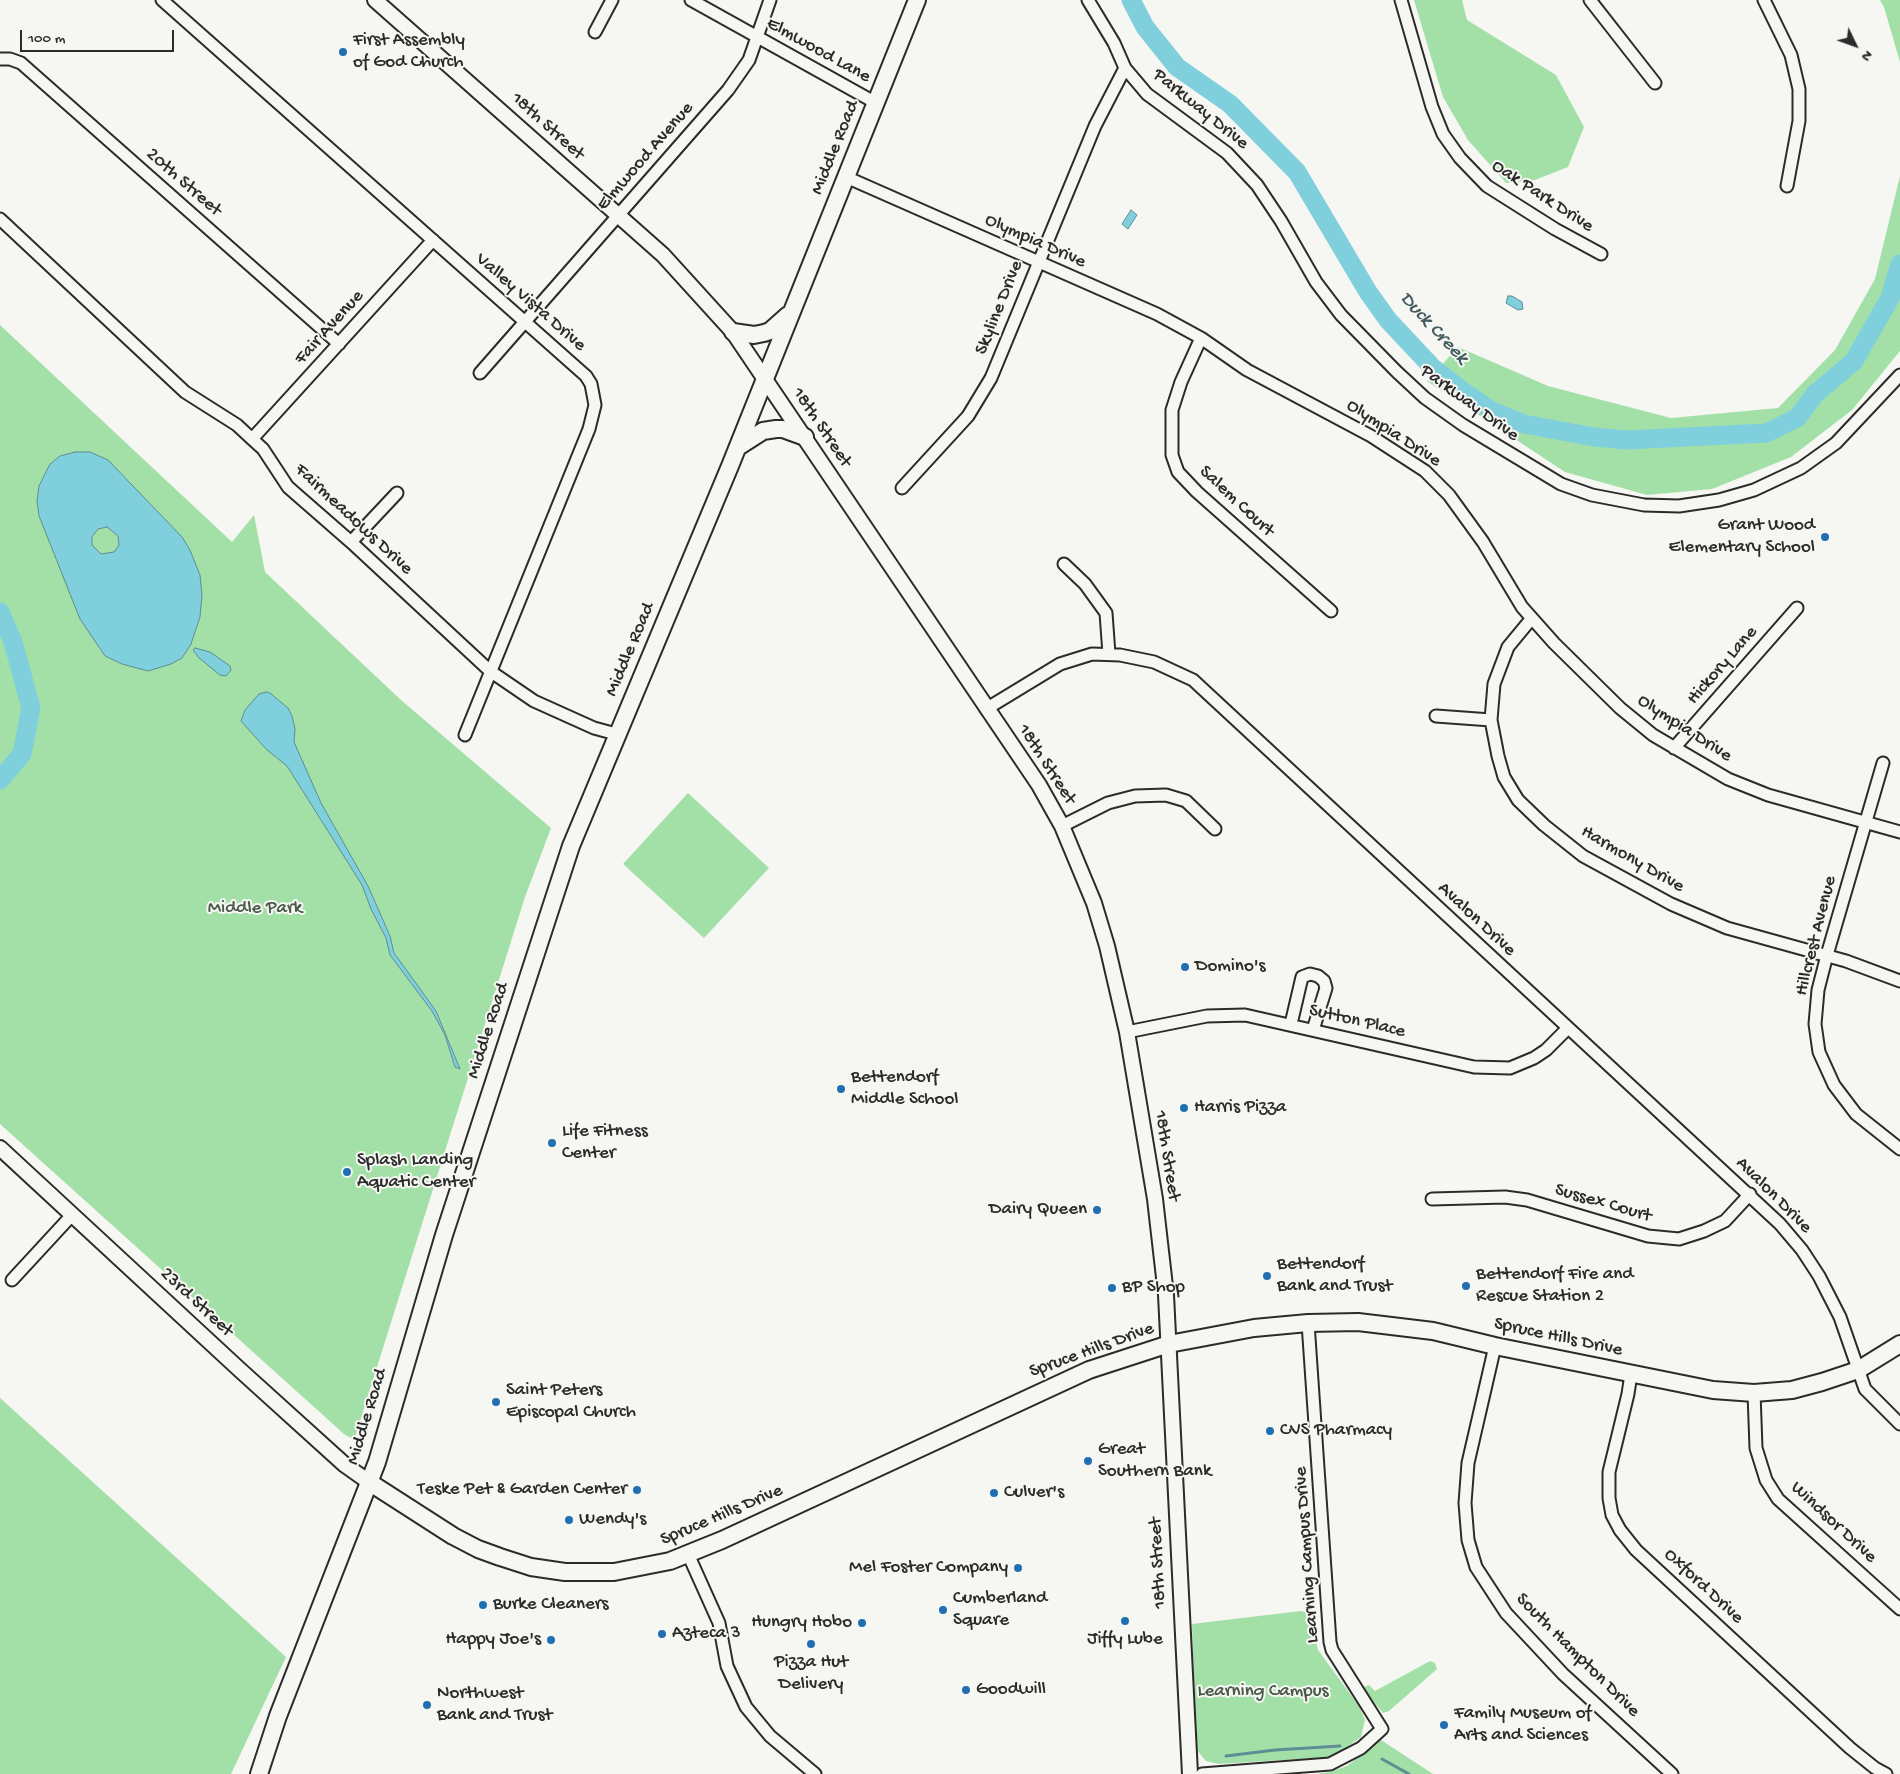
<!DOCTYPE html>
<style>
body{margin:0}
#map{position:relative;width:1900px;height:1774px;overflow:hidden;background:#f6f6f2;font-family:"Gochi Hand",sans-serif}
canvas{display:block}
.north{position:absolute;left:1830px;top:20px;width:50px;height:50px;-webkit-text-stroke:4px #f6f6f2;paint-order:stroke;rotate:132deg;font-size:14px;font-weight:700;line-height:20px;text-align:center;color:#2b2b2b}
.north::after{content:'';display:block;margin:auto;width:18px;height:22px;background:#2b2b2b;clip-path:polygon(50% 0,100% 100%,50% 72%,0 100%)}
.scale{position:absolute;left:20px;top:30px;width:154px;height:22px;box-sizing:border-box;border:2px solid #2b2b2b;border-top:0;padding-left:6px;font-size:15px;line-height:18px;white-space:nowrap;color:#2b2b2b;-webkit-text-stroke:4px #f6f6f2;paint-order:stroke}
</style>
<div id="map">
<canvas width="1900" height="1774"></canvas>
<div class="north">N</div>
<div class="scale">100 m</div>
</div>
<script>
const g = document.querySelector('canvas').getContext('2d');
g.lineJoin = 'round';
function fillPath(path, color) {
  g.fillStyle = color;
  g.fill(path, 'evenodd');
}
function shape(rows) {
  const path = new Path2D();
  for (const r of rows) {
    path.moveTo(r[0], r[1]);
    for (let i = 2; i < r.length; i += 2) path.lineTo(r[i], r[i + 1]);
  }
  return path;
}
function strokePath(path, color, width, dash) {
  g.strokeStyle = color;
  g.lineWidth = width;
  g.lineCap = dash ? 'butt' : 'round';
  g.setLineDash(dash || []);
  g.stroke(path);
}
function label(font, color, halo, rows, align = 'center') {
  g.font = font + ' "Gochi Hand",sans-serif';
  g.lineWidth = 4;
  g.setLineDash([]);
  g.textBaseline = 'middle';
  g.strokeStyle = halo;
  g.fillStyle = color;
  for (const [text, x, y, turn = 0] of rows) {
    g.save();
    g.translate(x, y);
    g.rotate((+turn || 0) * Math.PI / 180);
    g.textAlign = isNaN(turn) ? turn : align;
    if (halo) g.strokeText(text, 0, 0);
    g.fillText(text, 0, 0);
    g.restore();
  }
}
fillPath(shape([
 [1414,0,1462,0,1467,20,1556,75,1584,127,1568,167,1535,180,1506,183,1468,140,1443,97],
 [1880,0,1900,0,1900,62,1884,7],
 [1900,176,1900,351,1852,410,1791,457,1712,489,1647,495,1565,472,1427,381,1458,347,1548,386,1671,418,1778,408,1835,350,1875,279],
 [0,325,232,542,254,515,265,572,401,700,551,828,525,897,354,1440,344,1434,0,1124],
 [688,793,769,868,704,938,623,864],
 [0,1398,286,1657,231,1774,0,1774],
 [1301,1611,1310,1613,1318,1650,1359,1706,1365,1720,1361,1737,1332,1757,1219,1764,1206,1761,1196,1749,1192,1624],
 [1430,1661,1435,1663,1437,1669,1389,1711,1383,1713,1364,1690,1364,1687,1369,1685,1375,1691],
 [1381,1740,1433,1774,1316,1774,1330,1772,1347,1766]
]), '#a3e0a7');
const water = shape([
 [1131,210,1137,215,1128,229,1122,224,1131,210],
 [1508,296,1512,296,1522,302,1523,309,1518,310,1506,303,1508,296],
 [75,452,90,452,108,460,182,537,190,550,200,575,202,595,200,617,191,644,182,658,171,664,148,671,122,664,105,656,80,619,39,516,37,501,39,486,50,464,60,456,75,452],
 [107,527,118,536,119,545,114,552,101,554,92,545,92,537,98,529,107,527],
 [195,648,210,652,230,666,231,670,226,676,220,675,199,658,193,650,195,648],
 [266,692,270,693,288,708,292,716,295,729,294,742,321,803,368,886,390,936,394,953,436,1011,460,1069,455,1067,445,1035,432,1011,390,955,386,938,371,909,362,885,287,766,266,749,241,721,245,710,259,694,266,692]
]);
fillPath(water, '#80cfdc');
strokePath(water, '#5e8d95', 1);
strokePath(shape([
 [1226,1756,1275,1750,1340,1746],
 [1382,1759,1409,1774]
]), '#5e8d95', 3);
strokePath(shape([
 [1131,0,1145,27,1177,67,1230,104,1297,172,1368,292,1388,320,1433,368,1464,392,1492,411,1524,424,1594,437,1626,440,1766,433,1797,418,1815,394,1854,361,1890,298,1900,264],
 [0,612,13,642,31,708,22,754,0,780]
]), '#80cfdc', 19);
const minor = shape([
 [162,0,586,376,591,384,595,405,589,429,465,735],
 [691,0,876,103],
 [1088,0,1114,43,1125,68,1147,94,1227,153,1257,185,1281,221,1316,282,1341,315,1397,372,1425,398,1463,425,1561,484,1592,495,1644,505,1679,506,1719,500,1754,490,1801,468,1836,443,1900,375],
 [1401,0,1432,107,1443,134,1460,158,1487,186,1555,229,1601,254],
 [1590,0,1655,83],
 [1764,0,1791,55,1799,89,1799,121,1787,186],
 [595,32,612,0],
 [0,59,10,59,21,63,339,344],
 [846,177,1157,314,1201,338,1247,370,1371,436,1425,471,1449,495,1483,542,1522,607,1554,643,1620,708,1653,735,1728,779,1768,795,1900,832],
 [0,219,185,392,237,425,252,439,263,449,288,487,351,542,490,671,534,701,594,728,616,734],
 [1201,338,1181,382,1172,410,1172,455,1178,472,1197,492,1331,611],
 [480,373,728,90,749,60,770,0],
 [252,439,433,240],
 [902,488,968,416,991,378,1095,126,1125,68],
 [351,542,397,493],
 [1064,564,1085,584,1106,613,1109,654],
 [1532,618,1508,647,1494,684,1491,720,1498,756,1504,777,1518,800,1544,825,1583,856,1671,904,1727,928,1846,961,1900,981],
 [986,709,1060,664,1092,654,1120,655,1154,662,1193,680,1780,1224,1802,1250,1819,1276,1840,1317,1865,1389,1900,1424],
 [1436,716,1491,720],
 [1674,748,1797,608],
 [1883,763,1827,955,1818,990,1815,1024,1819,1052,1834,1085,1856,1114,1900,1149],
 [1062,826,1108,803,1135,796,1166,795,1186,801,1215,829],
 [1291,1024,1302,977,1310,974,1318,976,1324,981,1326,988,1313,1030],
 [1127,1032,1207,1016,1245,1015,1474,1067,1510,1068,1534,1058,1546,1050,1567,1029],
 [1432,1199,1505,1197,1527,1200,1648,1236,1679,1239,1704,1231,1725,1221,1750,1194],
 [12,1280,72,1215],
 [1495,1346,1468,1463,1465,1503,1468,1540,1476,1567,1506,1613,1563,1674,1672,1774],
 [1631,1374,1628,1394,1609,1472,1609,1498,1612,1515,1620,1530,1636,1550,1850,1748,1875,1768,1886,1774],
 [1754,1393,1756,1448,1766,1480,1778,1499,1900,1609],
 [688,1554,719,1623,727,1666,746,1707,770,1736,815,1774],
 [1202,1774,1330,1764,1361,1748,1382,1729,1332,1650,1330,1642,1308,1323]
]);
const tertiary = shape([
 [375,0,663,255,733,332,1039,785,1062,826,1094,903,1107,946,1127,1032,1155,1199,1166,1295,1190,1774],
 [0,1148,240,1370,345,1465,369,1482]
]);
const secondary = shape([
 [733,332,754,335,764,333,770,331,788,315],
 [738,447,763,431,776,429,783,429,805,437],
 [369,1482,453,1536,478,1549,500,1557,531,1567,565,1572,614,1572,670,1561,722,1540,1089,1370,1169,1344,1254,1328,1308,1323,1358,1322,1433,1331,1495,1346,1713,1390,1754,1393,1792,1390,1822,1382,1858,1370,1900,1344],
 [259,1774,278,1716,377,1462,444,1235,571,846,730,466,917,0]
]);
strokePath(minor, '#2b2b2b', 15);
strokePath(tertiary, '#2b2b2b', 18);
strokePath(secondary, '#2b2b2b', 20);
strokePath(minor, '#f6f6f2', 11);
strokePath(tertiary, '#f6f6f2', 14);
strokePath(secondary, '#f6f6f2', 16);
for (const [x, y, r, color] of [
 [343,52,5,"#1f6fb2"],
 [1825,537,5,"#1f6fb2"],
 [1185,967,5,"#1f6fb2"],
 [841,1089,5,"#1f6fb2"],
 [1184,1108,5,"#1f6fb2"],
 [552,1143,5,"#1f6fb2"],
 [347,1172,5,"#1f6fb2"],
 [1097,1210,5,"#1f6fb2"],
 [1267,1276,5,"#1f6fb2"],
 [1466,1286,5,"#1f6fb2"],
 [1112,1288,5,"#1f6fb2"],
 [496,1402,5,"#1f6fb2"],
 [1270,1431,5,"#1f6fb2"],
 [1088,1461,5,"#1f6fb2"],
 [637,1490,5,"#1f6fb2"],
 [994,1493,5,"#1f6fb2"],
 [569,1520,5,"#1f6fb2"],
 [1018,1568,5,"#1f6fb2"],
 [483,1605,5,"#1f6fb2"],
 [943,1610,5,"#1f6fb2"],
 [1125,1621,5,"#1f6fb2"],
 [862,1623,5,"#1f6fb2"],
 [662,1634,5,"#1f6fb2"],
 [551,1640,5,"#1f6fb2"],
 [811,1644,5,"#1f6fb2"],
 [966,1690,5,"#1f6fb2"],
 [427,1705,5,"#1f6fb2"],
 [1444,1725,5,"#1f6fb2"]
]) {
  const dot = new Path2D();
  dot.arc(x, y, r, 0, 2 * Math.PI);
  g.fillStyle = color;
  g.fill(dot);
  strokePath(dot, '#f6f6f2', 2);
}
label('19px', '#2b2b2b', '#f6f6f2', [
 ["First Assembly",353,41],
 ["of God Church",353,63],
 ["Grant Wood",1815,526,"right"],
 ["Elementary School",1815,548,"right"],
 ["Domino's",1195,967],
 ["Bettendorf",851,1078],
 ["Middle School",851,1100],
 ["Harris Pizza",1194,1108],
 ["Life Fitness",562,1132],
 ["Center",562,1154],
 ["Splash Landing",357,1161],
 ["Aquatic Center",357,1183],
 ["Dairy Queen",1087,1210,"right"],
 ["Bettendorf",1277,1265],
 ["Bank and Trust",1277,1287],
 ["Bettendorf Fire and",1476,1275],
 ["Rescue Station 2",1476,1297],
 ["BP Shop",1122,1288],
 ["Saint Peters",506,1391],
 ["Episcopal Church",506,1413],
 ["CVS Pharmacy",1280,1431],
 ["Great",1098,1450],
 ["Southern Bank",1098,1472],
 ["Teske Pet & Garden Center",627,1490,"right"],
 ["Culver's",1004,1493],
 ["Wendy's",579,1520],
 ["Mel Foster Company",1008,1568,"right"],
 ["Cumberland",953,1599],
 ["Square",953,1621],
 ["Burke Cleaners",493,1605],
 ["Hungry Hobo",852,1623,"right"],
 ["Azteca 3",672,1634],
 ["Happy Joe's",541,1640,"right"],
 ["Jiffy Lube",1125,1640,"center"],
 ["Pizza Hut",811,1663,"center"],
 ["Delivery",811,1685,"center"],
 ["Goodwill",976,1690],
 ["Northwest",437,1694],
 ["Bank and Trust",437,1716],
 ["Family Museum of",1454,1714],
 ["Arts and Sciences",1454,1736]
], 'left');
label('19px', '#2b2b2b', '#f6f6f2', [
 ["Elmwood Lane",818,51,29],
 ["Parkway Drive",1200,110,39],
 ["18th Street",547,127,42],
 ["Middle Road",836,148,-68],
 ["Elmwood Avenue",646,157,-49],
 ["20th Street",183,183,41],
 ["Oak Park Drive",1542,197,33],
 ["Olympia Drive",1035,242,24],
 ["Valley Vista Drive",530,303,41],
 ["Skyline Drive",1000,308,-68],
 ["Fair Avenue",330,328,-48],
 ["Parkway Drive",1469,404,36],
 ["18th Street",821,428,56],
 ["Olympia Drive",1393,434,33],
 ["Salem Court",1236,502,43],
 ["Fairmeadows Drive",353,520,43],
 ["Middle Road",631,650,-67],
 ["Hickory Lane",1723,666,-49],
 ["Olympia Drive",1684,729,33],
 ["18th Street",1046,765,57],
 ["Harmony Drive",1632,860,30],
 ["Avalon Drive",1476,920,43],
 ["Hillcrest Avenue",1817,936,-76],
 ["Sutton Place",1357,1022,13],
 ["Middle Road",489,1031,-72],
 ["18th Street",1166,1156,81],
 ["Avalon Drive",1773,1196,45],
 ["Sussex Court",1603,1204,16],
 ["23rd Street",196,1303,43],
 ["Spruce Hills Drive",1558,1338,12],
 ["Spruce Hills Drive",1092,1351,-20],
 ["Middle Road",368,1417,-73],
 ["Spruce Hills Drive",722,1516,-23],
 ["Windsor Drive",1833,1523,43],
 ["Learning Campus Drive",1308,1555,-94],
 ["18th Street",1159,1563,-93],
 ["Oxford Drive",1703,1587,43],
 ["South Hampton Drive",1577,1656,45]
]);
label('19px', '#49584a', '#f6f6f2', [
 ["Middle Park",255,909],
 ["Learning Campus",1263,1692]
]);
label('italic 20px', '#445c60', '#f6f6f2', [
 ["Duck Creek",1433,329,47]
]);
</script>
